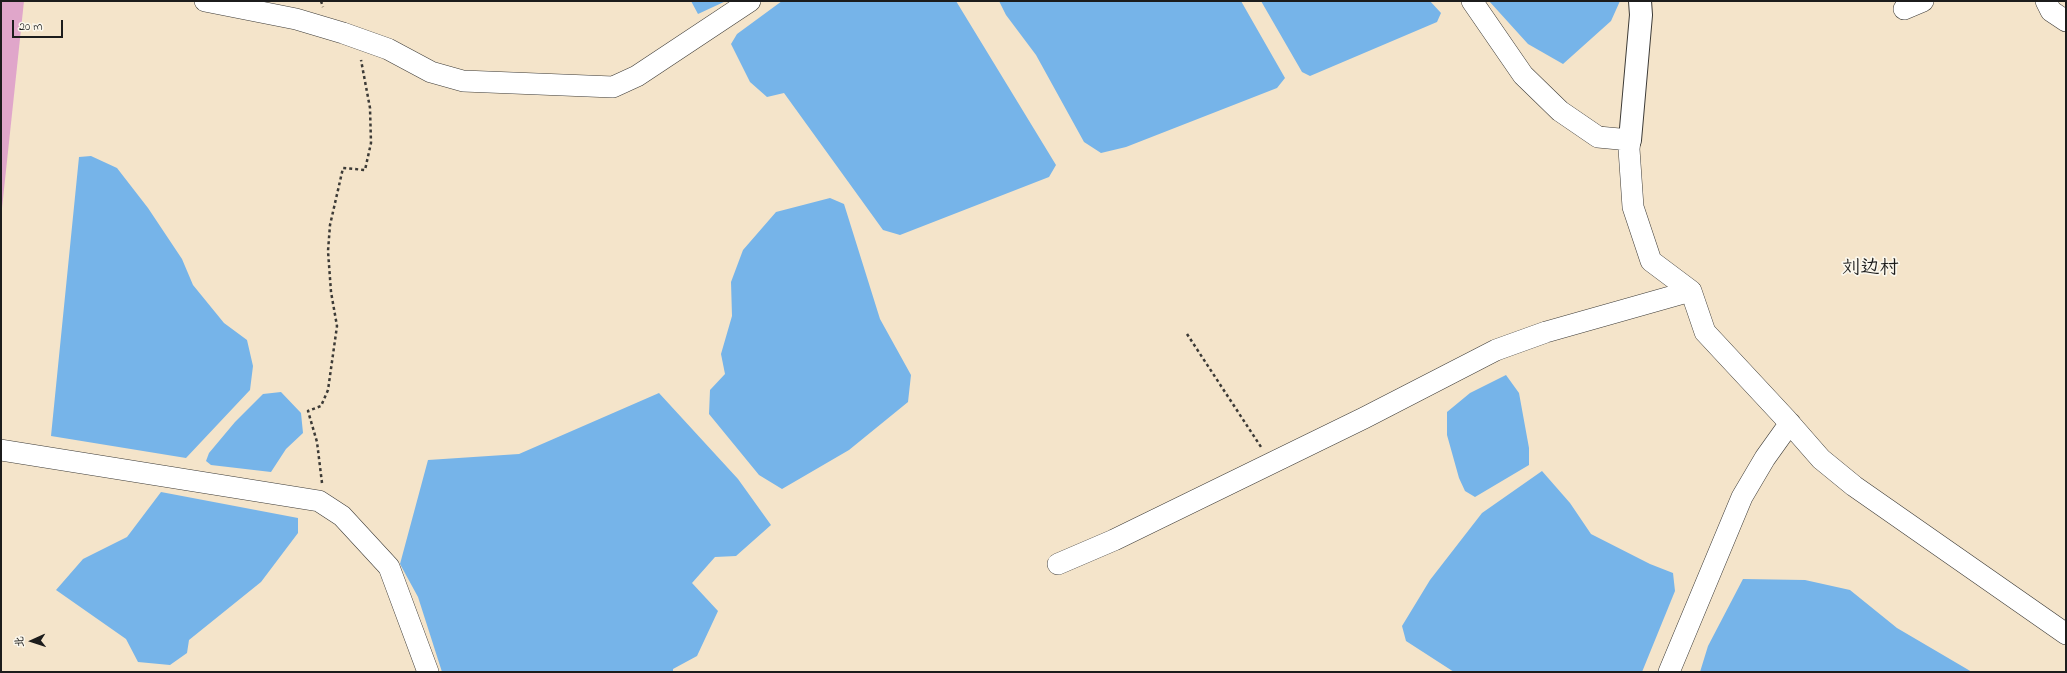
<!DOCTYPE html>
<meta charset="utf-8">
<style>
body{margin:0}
#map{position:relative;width:2067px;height:673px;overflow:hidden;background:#f4e4ca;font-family:"Indie Flower","LXGW WenKai TC",sans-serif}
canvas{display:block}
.frame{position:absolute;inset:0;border:2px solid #1c1c1c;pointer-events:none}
.north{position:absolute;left:12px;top:621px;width:40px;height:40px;-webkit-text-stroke:3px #fbf7ec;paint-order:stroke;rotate:267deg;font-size:11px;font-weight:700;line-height:16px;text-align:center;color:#1c1c1c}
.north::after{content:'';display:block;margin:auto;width:14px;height:18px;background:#1c1c1c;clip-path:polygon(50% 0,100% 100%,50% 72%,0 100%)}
.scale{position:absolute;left:12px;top:20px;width:51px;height:18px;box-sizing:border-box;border:2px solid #1c1c1c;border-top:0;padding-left:5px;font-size:12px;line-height:14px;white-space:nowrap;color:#1c1c1c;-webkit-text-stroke:3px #fbf7ec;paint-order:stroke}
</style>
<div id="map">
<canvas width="2067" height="673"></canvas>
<div class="frame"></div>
<div class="north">北</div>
<div class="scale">20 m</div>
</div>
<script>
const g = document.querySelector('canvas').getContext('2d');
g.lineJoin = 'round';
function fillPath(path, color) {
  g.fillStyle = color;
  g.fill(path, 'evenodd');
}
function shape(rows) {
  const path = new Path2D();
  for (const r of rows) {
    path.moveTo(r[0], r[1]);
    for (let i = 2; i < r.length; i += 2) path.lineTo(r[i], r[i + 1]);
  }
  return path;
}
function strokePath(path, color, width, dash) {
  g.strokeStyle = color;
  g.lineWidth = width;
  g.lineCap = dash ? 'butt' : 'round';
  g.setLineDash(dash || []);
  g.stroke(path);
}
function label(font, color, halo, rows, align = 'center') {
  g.font = font + ' "Indie Flower","LXGW WenKai TC",sans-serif';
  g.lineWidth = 3.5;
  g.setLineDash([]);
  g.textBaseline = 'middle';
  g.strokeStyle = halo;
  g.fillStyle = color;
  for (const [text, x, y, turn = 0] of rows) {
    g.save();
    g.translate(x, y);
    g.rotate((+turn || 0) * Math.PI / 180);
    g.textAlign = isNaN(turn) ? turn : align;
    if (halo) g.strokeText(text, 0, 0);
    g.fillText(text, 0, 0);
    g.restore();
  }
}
fillPath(shape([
 [691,1,726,1,698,14],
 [782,1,956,1,1056,165,1049,177,900,235,883,230,784,93,767,97,750,82,731,44,737,34],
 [999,1,1241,1,1285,78,1277,88,1126,147,1101,153,1084,142,1036,55,1006,15],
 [1261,1,1430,1,1441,13,1437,22,1310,76,1302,72],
 [1489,1,1620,1,1611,21,1563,64,1528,44],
 [91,156,117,168,148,208,182,259,193,285,224,323,247,340,253,366,250,390,186,458,51,436,79,157],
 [830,198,844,204,880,319,911,375,908,402,849,450,782,489,759,475,709,414,710,390,725,374,721,354,732,316,731,282,743,250,776,212],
 [1506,375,1519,393,1529,448,1529,465,1475,497,1465,491,1459,478,1447,435,1447,412,1470,393],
 [281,392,301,413,303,433,286,449,271,472,211,465,206,461,209,453,235,422,263,394],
 [659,393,738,479,771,525,736,556,715,557,692,583,718,611,697,656,673,669,673,672,442,672,418,597,400,564,428,460,519,454],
 [1542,471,1570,503,1591,534,1650,564,1673,573,1675,591,1642,672,1454,672,1406,641,1402,626,1430,580,1482,513],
 [161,492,298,518,298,533,261,582,189,640,187,653,170,665,138,662,126,639,56,590,83,559,127,537],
 [1743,579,1805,580,1850,590,1897,628,1972,672,1700,672,1708,646]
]), '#76b4e9');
fillPath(shape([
 [1,1,24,1,2,208,1,208]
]), '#e0a6ca');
const street = shape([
 [205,1,296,19,343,33,388,49,431,72,463,81,613,87,637,76,750,1],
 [1472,1,1523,75,1560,111,1598,137,1630,140,1629,149,1633,207,1651,261,1691,291,1705,332,1786,419,1821,459,1854,486,2066,634],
 [2046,1,2051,11,2066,21],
 [1904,9,1923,1],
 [1,450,319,501,342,516,389,567,428,672],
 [1058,564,1114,540,1364,418,1496,350,1546,332,1691,291],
 [1669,672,1742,497,1765,458,1790,423]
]);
const secondary = shape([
 [1630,140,1641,15,1640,1]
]);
strokePath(street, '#3c3a36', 22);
strokePath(secondary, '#3c3a36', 24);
strokePath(shape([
 [321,1,323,7],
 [1187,334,1261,447],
 [322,483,317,442,308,411,321,406,328,390,337,326,331,292,328,251,330,225,343,168,365,170,371,143,370,108,361,60]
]), '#3c3a36', 2.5, [3, 3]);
strokePath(street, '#fff', 21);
strokePath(secondary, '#fff', 22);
label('19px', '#1c1c1c', '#fbf7ec', [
 ["刘边村",1870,270]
]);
</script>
